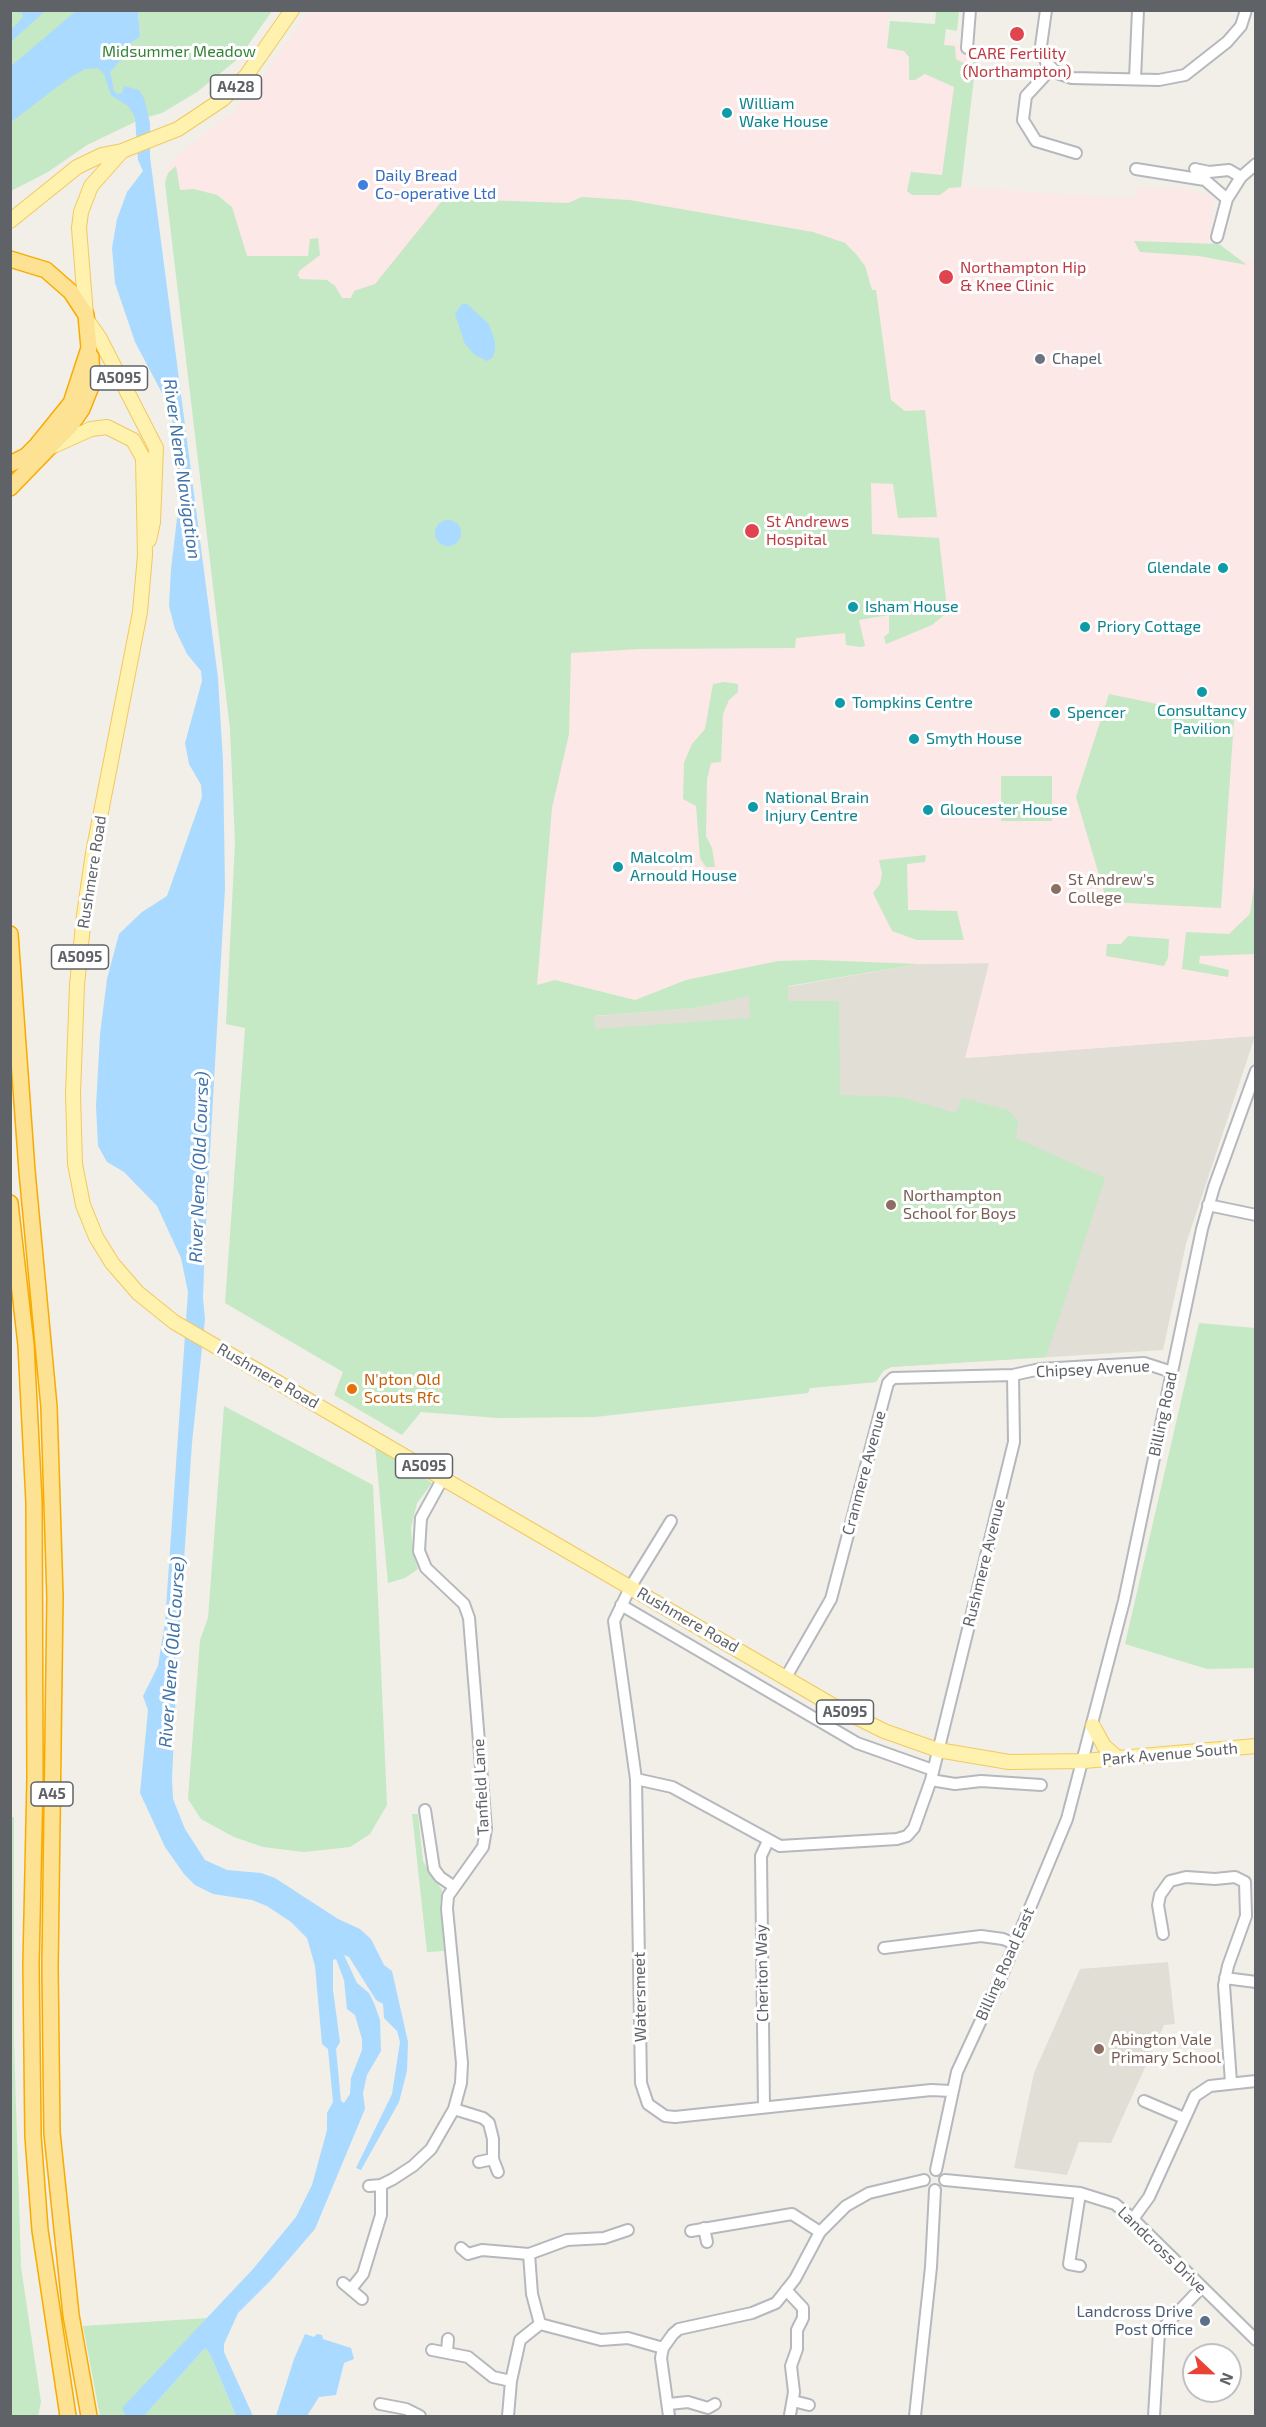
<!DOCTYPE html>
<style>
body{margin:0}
#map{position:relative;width:1266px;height:2427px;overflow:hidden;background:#f1efe8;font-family:"Exo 2",sans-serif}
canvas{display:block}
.frame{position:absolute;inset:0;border:12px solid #5f6368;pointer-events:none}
.north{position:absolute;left:1182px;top:2343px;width:60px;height:60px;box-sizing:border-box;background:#fff;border:2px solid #bfc1c3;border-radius:50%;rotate:112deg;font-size:16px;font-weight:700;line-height:24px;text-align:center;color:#5f6368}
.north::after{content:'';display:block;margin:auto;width:21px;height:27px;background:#ea4335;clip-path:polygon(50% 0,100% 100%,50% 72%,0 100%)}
</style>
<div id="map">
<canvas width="1266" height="2427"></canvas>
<div class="frame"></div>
<div class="north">N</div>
</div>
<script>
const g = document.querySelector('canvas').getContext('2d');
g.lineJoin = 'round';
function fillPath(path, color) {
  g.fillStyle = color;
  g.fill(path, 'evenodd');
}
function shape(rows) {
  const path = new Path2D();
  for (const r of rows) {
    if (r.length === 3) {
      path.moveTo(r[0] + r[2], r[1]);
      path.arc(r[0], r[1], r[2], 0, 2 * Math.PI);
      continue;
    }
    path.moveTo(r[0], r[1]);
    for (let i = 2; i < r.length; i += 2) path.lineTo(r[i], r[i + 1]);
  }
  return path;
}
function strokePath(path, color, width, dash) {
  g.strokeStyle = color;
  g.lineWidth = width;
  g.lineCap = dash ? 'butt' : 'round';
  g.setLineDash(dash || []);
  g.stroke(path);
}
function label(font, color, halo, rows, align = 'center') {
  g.font = font + ' "Exo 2",sans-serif';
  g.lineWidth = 6;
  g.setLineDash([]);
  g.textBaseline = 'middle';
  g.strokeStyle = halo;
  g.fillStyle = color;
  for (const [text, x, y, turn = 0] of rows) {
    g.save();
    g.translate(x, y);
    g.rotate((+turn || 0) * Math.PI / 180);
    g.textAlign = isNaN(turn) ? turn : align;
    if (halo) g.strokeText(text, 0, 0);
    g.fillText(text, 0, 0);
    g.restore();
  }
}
fillPath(shape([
 [990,963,966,1058,1255,1036,1186,1244,1163,1350,891,1367,883,1371,876,1382,809,1388,572,1018,696,1008,775,989,919,964],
 [1168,1962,1175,2024,1164,2025,1111,2143,1079,2142,1067,2175,1014,2168,1034,2073,1080,1969]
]), '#e1ded6');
fillPath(shape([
 [888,10,886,31,951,41,977,55,961,187,1118,198,1136,197,1134,187,1188,190,1214,196,1207,259,1256,259,1255,1036,965,1058,989,963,919,964,816,960,778,961,686,980,635,1000,555,980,518,991,209,273,163,179,169,165,179,154,233,112,253,91,309,11]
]), '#fce8e6');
fillPath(shape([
 [11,11,76,11,71,17,112,67,120,61,123,48,140,37,138,11,272,11,239,58,197,92,162,113,141,119,87,145,48,172,11,191],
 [936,11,959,11,957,31,946,29,944,45,955,46,956,59,961,62,971,64,976,61,961,187,949,188,940,195,912,195,907,191,911,172,942,175,954,87,925,74,915,80,909,80,909,57,904,51,887,48,890,21,935,24],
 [176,166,180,190,194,189,217,195,232,207,247,256,308,256,310,239,318,238,320,255,299,271,298,276,301,279,327,280,335,286,342,298,351,298,354,291,375,284,442,201,455,199,568,203,582,197,629,200,813,232,845,243,856,254,865,266,872,290,876,290,891,400,905,411,925,410,937,517,898,518,893,484,871,483,872,534,939,538,946,599,944,615,932,625,886,644,884,637,889,633,889,615,859,620,865,646,860,647,846,645,845,633,796,638,795,648,640,649,571,653,569,734,552,808,537,985,555,980,635,1000,686,980,778,961,816,960,919,964,788,986,788,1001,839,1001,840,1095,900,1097,956,1113,962,1098,1008,1110,1018,1121,1016,1138,1105,1178,1046,1357,891,1367,883,1371,876,1382,810,1388,808,1393,595,1417,498,1418,421,1412,402,1435,334,1395,343,1372,225,1303,245,1028,226,1024,235,843,230,729,165,183,168,173],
 [749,996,750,1018,595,1029,594,1016,696,1008],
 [1134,241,1219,244,1247,265,1199,256,1140,252],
 [724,682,738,684,738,692,729,700,723,714,721,762,711,763,707,779,706,836,712,848,715,867,706,867,700,858,696,806,683,799,684,763,692,744,705,729,713,684],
 [1109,694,1234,720,1221,908,1107,902,1076,797],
 [1001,776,1052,776,1052,821,1001,821],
 [926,855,925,862,907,864,908,910,957,911,964,940,917,940,892,931,873,893,880,884,882,874,879,860],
 [1255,880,1255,954,1200,956,1199,963,1229,970,1228,977,1182,969,1186,932,1229,934,1250,914],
 [1128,936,1169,939,1168,958,1164,966,1106,956,1107,944,1121,944],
 [1199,1323,1255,1328,1255,1668,1207,1669,1125,1644],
 [224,1406,373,1485,387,1805,370,1834,350,1847,304,1852,263,1847,234,1837,201,1819,188,1799,200,1640,208,1618],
 [375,1445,432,1483,417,1503,411,1528,413,1554,418,1569,405,1578,388,1583],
 [412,1814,418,1814,423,1861,442,1890,440,1904,444,1951,427,1952],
 [10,1817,14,1817,14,2042,21,2267,41,2402,38,2416,10,2416],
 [208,2318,133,2416,100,2416,83,2326],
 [205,2348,210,2354,236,2416,144,2416]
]), '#c5e8c5');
fillPath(shape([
 [11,11,11,10,45,11,11,42,11,30,23,17,22,13],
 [76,11,138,11,140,37,123,48,120,61,110,72,114,91,118,94,122,93,124,86,139,90,144,98,150,123,150,157,218,678,223,761,225,888,205,1240,203,1298,205,1319,192,1443,178,1647,172,1779,173,1799,185,1829,205,1860,227,1870,261,1873,275,1878,338,1919,360,1929,371,1939,384,1965,392,1971,408,2042,407,2071,399,2102,361,2170,356,2168,392,2094,400,2042,397,2031,384,2018,383,2004,376,2000,349,1957,344,1955,357,1983,369,1993,374,2003,380,2020,381,2051,367,2075,363,2093,365,2109,315,2229,271,2280,238,2313,224,2344,224,2352,253,2416,236,2416,210,2354,205,2348,144,2416,126,2416,122,2408,253,2269,296,2217,312,2185,327,2130,327,2113,333,2102,328,2049,322,2044,315,1966,307,1938,291,1922,267,1906,252,1900,213,1894,195,1885,184,1874,165,1847,140,1793,148,1710,143,1696,158,1666,165,1622,188,1292,181,1258,157,1206,124,1172,107,1162,98,1146,96,1106,100,1034,107,979,119,934,142,912,167,896,202,797,201,785,189,764,185,743,202,681,201,671,187,654,175,629,169,606,171,569,180,493,171,410,135,342,115,283,112,248,117,219,127,192,143,171,138,160,135,117,128,106,111,95,104,74,98,68,85,69,69,78,11,122,10,67],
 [336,1959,344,1980,347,2009,355,2015,362,2039,362,2050,351,2078,350,2094,344,2103,341,2101,336,2049,340,2042,333,1990,333,1960],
 [462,304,467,304,489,324,495,342,495,351,492,358,487,361,475,355,465,344,455,314],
 [448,533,13],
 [305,2334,314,2337,317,2334,322,2335,323,2339,351,2348,354,2359,344,2363,336,2395,319,2397,307,2416,276,2416,294,2359]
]), '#aadaff');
const minor = shape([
 [1046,10,1041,46,1046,62,1057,73,1072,78,1159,80,1185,75,1227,42,1241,26,1246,10],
 [967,48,970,10],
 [1051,69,1026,96,1023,120,1036,141,1076,153],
 [1135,79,1138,10],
 [1136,169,1205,180,1227,199],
 [1195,169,1209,172,1229,170,1241,177],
 [1217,237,1227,199,1241,177,1256,164],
 [1208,1205,1256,1215],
 [671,1521,631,1586,614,1621,636,1779,641,2083,648,2104,665,2116,675,2117,931,2090,951,2091],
 [621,1605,857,1743,933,1770],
 [786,1677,831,1599,885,1394,888,1383,893,1378,1013,1375,1040,1369,1144,1363,1172,1372],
 [636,1779,672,1787,780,1846,897,1839,907,1836,914,1828,931,1780,1014,1442,1013,1375],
 [931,1780,955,1784,981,1781,1041,1785],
 [425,1810,434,1869,440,1877,453,1886],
 [1163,1934,1158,1905,1160,1895,1170,1881,1186,1877,1215,1879,1235,1877,1245,1882,1246,1916,1228,1966,1224,1985,1231,2082],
 [884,1948,981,1936,1003,1939,1015,1944],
 [1225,1978,1256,1982],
 [1144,2101,1184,2118],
 [764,2107,761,1856,768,1841],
 [454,2109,483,2118,489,2123,493,2139,493,2159,498,2172],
 [479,2162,493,2159],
 [936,2170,957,2072,1002,1975,1067,1819,1124,1601,1202,1229,1214,1187,1256,1071],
 [945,2180,1080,2193,1115,2204,1133,2219,1256,2340],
 [369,2186,381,2185,393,2179,413,2166,431,2149,454,2109,461,2083,462,2063,447,1909,448,1896,483,1847,486,1829,469,1618,464,1604,426,1568,419,1551,421,1518,443,1478],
 [1080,2193,1069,2264,1080,2266],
 [1133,2219,1149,2197,1195,2096,1210,2086,1256,2081],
 [704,2228,707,2242],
 [691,2231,792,2214,820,2232],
 [461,2248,468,2254,482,2250,529,2254,567,2240,604,2238,628,2230],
 [529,2254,532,2294,540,2324],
 [343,2283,362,2299],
 [351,2289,363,2274,381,2215,381,2185],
 [786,2290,803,2308,803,2318,797,2330,797,2349,791,2366,794,2392,790,2415],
 [432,2350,468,2357,493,2377,511,2381],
 [447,2352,448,2339],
 [793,2401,809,2405],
 [380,2404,406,2409,420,2416],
 [669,2404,688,2402,708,2408,715,2404],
 [508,2416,511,2381,520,2340,540,2324,601,2340,628,2338,663,2348],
 [669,2416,661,2358,663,2348,673,2334,679,2329,752,2313,776,2303,795,2279,820,2232,846,2206,869,2193,924,2180],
 [915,2416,931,2267,935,2190],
 [1154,2416,1159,2332,1202,2287]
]);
const major = shape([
 [10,221,77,167,102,155,122,151,178,129,223,99,246,76,292,10],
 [86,315,79,228,81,212,91,186,122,151],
 [87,320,99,337,156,448,153,522,149,540],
 [51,447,91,429,107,427,133,440,143,458,145,555,140,612,93,853,84,915,77,985,73,1094,75,1164,83,1205,96,1237,112,1263,138,1293,174,1322,832,1705,884,1731,938,1750,1009,1762,1084,1761,1256,1746],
 [1093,1726,1104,1746,1119,1759]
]);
const highway = shape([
 [10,259,46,270,71,292,86,315,89,348,71,403,37,445,26,456,10,464],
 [10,488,71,425,82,409,92,384,91,357],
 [10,934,27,1171,49,1407,55,1597,50,1967,52,2133,71,2315,89,2416],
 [10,1203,26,1345,34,1502,35,1779,31,1965,33,2136,40,2230,68,2416]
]);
strokePath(minor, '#b5b8bc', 14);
strokePath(major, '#f2c960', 16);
strokePath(highway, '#f9ab00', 18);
strokePath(minor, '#fff', 10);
strokePath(major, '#fff2af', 14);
strokePath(highway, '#fde293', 15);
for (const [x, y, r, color] of [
 [1017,34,8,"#e0444e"],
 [727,113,6,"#0f9aa8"],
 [363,185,6,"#3f7fe0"],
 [946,277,8,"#e0444e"],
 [1040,359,6,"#6b7280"],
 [752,531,8,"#e0444e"],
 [1223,568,6,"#0f9aa8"],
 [853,607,6,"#0f9aa8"],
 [1085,627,6,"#0f9aa8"],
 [1202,692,6,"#0f9aa8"],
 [840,703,6,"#0f9aa8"],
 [1055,713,6,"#0f9aa8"],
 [914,739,6,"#0f9aa8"],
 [753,807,6,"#0f9aa8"],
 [928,810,6,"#0f9aa8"],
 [618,867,6,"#0f9aa8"],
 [1056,889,6,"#8d6e63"],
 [891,1205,6,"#8d6e63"],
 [352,1389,6,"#e8710a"],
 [1099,2049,6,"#8d6e63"],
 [1205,2321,6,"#5c6f8a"]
]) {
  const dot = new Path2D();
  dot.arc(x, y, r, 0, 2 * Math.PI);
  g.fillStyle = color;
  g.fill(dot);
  strokePath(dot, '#fff', 2);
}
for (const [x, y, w] of [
 [236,87,51],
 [119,378,57],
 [80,957,57],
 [424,1466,57],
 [845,1712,57],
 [52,1794,42]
]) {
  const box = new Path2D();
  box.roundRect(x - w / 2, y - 12, w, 24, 4.5);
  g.fillStyle = '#fff';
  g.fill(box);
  strokePath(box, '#5f6368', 1.5);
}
label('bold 15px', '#5f6368', null, [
 ["A428",236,87],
 ["A5095",119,378],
 ["A5095",80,957],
 ["A5095",424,1466],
 ["A5095",845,1712],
 ["A45",52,1794]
]);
label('16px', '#348238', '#fff', [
 ["Midsummer Meadow",179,52]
]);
label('16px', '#be3a42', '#fff', [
 ["CARE Fertility",1017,54,"center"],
 ["(Northampton)",1017,72,"center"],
 ["Northampton Hip",960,268],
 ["& Knee Clinic",960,286],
 ["St Andrews",766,522],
 ["Hospital",766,540]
], 'left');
label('16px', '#0d838f', '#fff', [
 ["William",739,104],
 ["Wake House",739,122],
 ["Glendale",1211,568,"right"],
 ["Isham House",865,607],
 ["Priory Cottage",1097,627],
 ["Tompkins Centre",852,703],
 ["Consultancy",1202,711,"center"],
 ["Pavilion",1202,729,"center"],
 ["Spencer",1067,713],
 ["Smyth House",926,739],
 ["National Brain",765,798],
 ["Injury Centre",765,816],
 ["Gloucester House",940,810],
 ["Malcolm",630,858],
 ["Arnould House",630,876]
], 'left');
label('16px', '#366cbe', '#fff', [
 ["Daily Bread",375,176],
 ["Co-operative Ltd",375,194]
], 'left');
label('16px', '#5b616d', '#fff', [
 ["Chapel",1052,359]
], 'left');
label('16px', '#5f6368', '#fff', [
 ["Rushmere Road",92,872,-81],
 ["Chipsey Avenue",1093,1369,-3],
 ["Rushmere Road",268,1376,30],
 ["Billing Road",1163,1414,-78],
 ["Cranmere Avenue",864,1473,-75],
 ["Rushmere Avenue",984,1563,-76],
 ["Rushmere Road",688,1620,30],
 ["Park Avenue South",1170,1754,-5],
 ["Tanfield Lane",481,1787,-93],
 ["Billing Road East",1005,1964,-66],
 ["Cheriton Way",762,1973,-91],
 ["Watersmeet",640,1997,-91],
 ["Landcross Drive",1162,2250,44]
]);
label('16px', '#785e54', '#fff', [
 ["St Andrew's",1068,880],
 ["College",1068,898],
 ["Northampton",903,1196],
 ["School for Boys",903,1214],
 ["Abington Vale",1111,2040],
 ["Primary School",1111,2058]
], 'left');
label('16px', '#c56008', '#fff', [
 ["N'pton Old",364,1380],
 ["Scouts Rfc",364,1398]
], 'left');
label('16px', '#4e5e75', '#fff', [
 ["Landcross Drive",1193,2312],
 ["Post Office",1193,2330]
], 'right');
label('italic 18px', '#4174aa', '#fff', [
 ["River Nene Navigation",182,469,82],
 ["River Nene (Old Course)",199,1167,-88],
 ["River Nene (Old Course)",172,1652,-86]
]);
</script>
